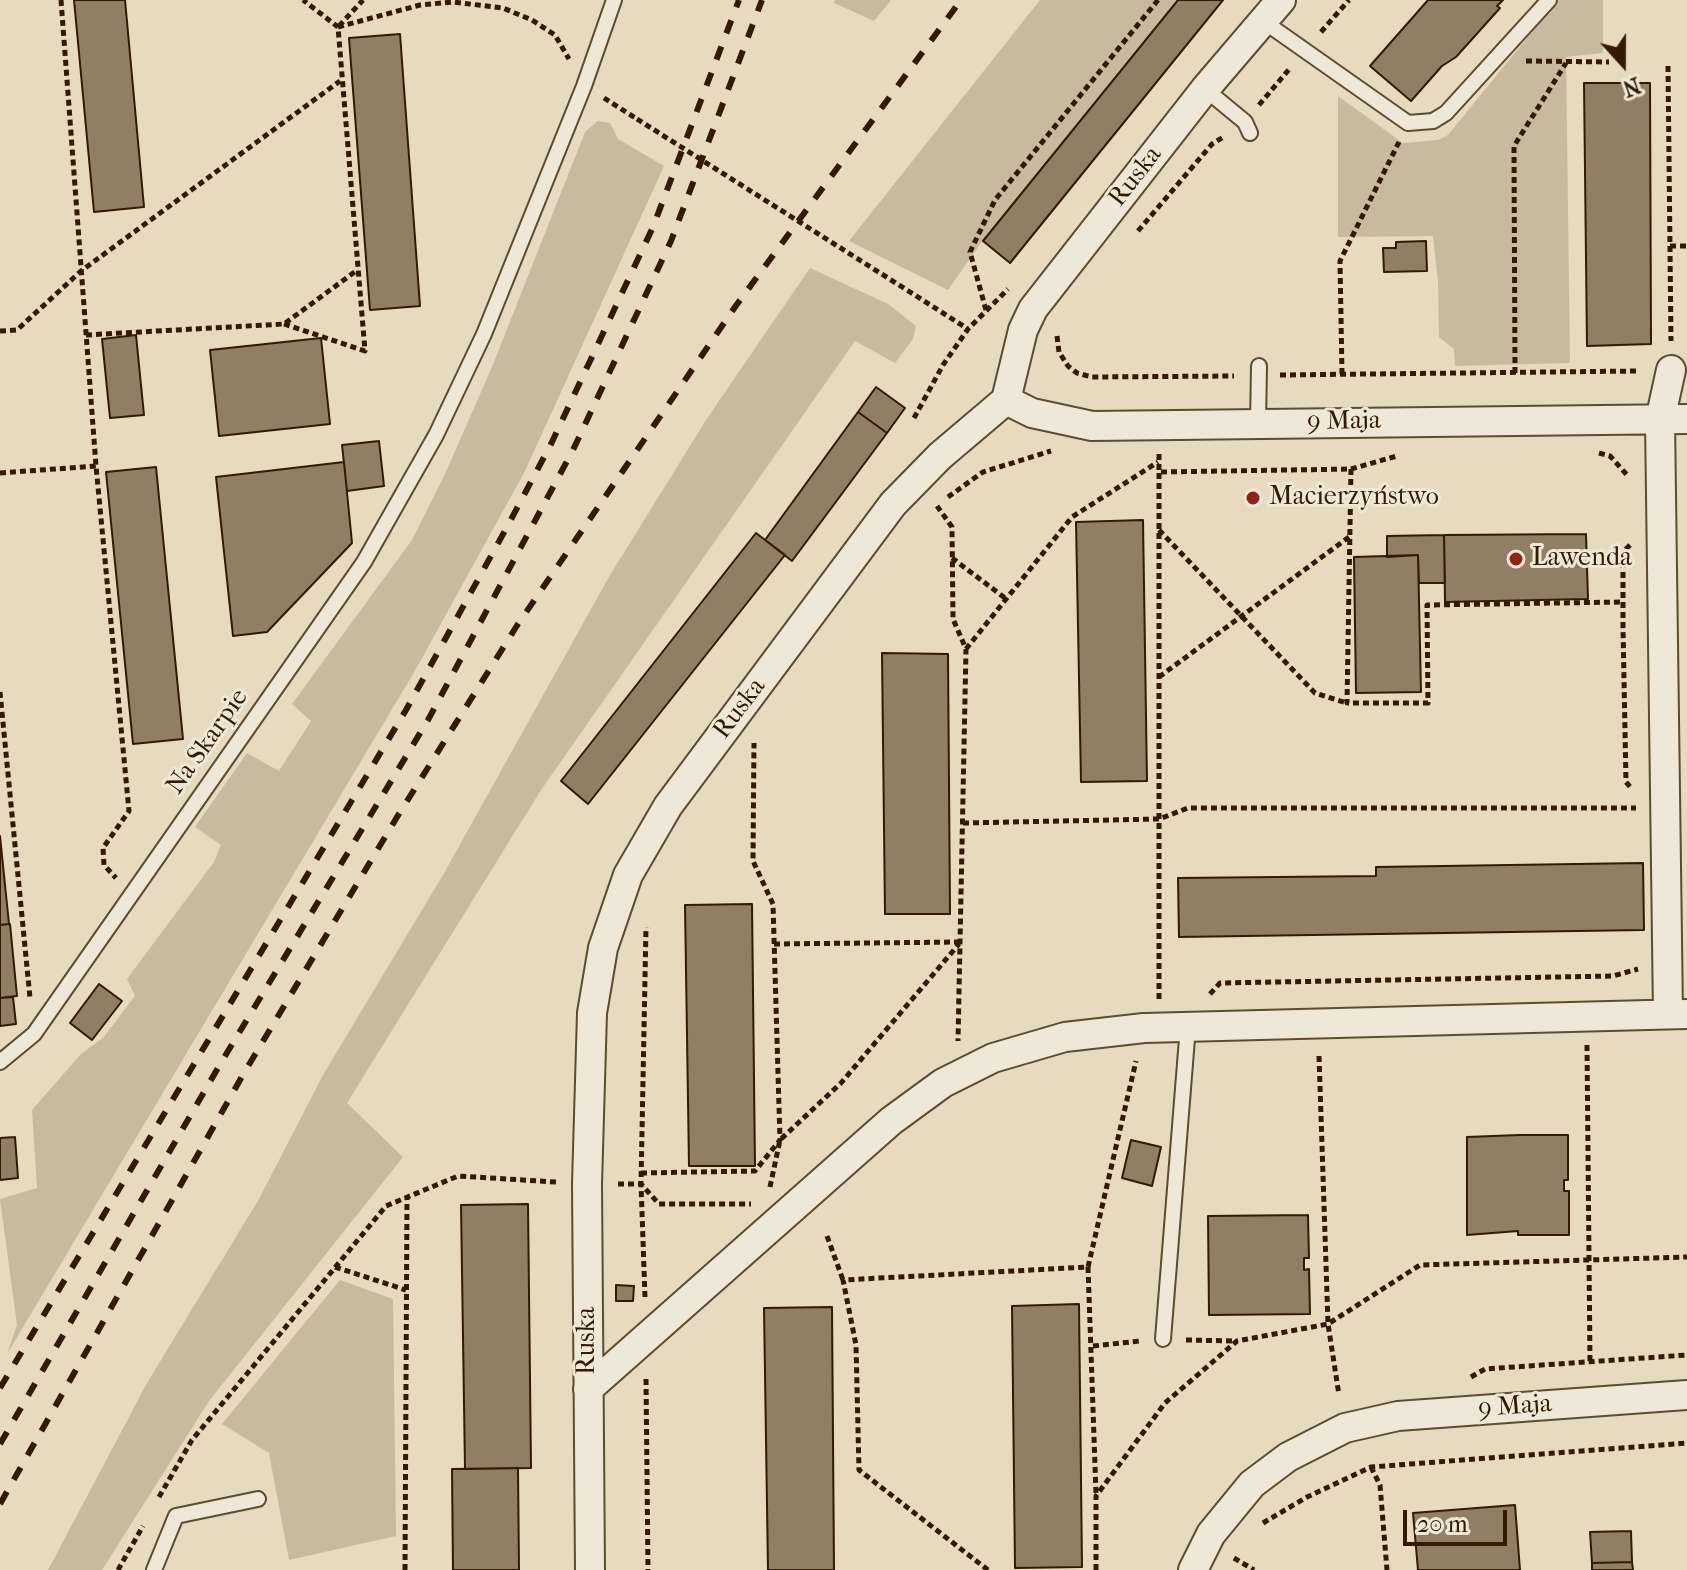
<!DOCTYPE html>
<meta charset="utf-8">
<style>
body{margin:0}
#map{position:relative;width:1687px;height:1570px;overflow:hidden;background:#e7dac1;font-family:"IM FELL French Canon",serif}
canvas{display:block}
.north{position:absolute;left:1583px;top:24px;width:80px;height:80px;-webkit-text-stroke:6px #efe7d7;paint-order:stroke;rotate:159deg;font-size:22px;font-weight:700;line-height:32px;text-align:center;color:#321a03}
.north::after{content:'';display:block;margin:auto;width:28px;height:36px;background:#321a03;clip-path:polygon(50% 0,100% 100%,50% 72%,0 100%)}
.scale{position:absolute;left:1403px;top:1510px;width:104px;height:36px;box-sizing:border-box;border:4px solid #321a03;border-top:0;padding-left:10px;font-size:24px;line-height:28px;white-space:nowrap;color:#321a03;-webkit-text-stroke:6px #efe7d7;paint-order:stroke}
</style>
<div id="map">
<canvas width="1687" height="1570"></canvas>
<div class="north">N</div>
<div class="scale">20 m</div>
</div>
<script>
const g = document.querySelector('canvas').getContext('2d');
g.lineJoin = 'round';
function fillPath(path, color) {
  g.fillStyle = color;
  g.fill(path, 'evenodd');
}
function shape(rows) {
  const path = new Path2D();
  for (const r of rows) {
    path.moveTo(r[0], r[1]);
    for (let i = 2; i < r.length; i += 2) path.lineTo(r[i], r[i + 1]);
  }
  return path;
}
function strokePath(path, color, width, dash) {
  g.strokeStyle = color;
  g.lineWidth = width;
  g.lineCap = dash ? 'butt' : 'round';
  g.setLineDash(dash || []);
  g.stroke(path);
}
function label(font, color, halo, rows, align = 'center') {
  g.font = font + ' "IM FELL French Canon",serif';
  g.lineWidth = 6;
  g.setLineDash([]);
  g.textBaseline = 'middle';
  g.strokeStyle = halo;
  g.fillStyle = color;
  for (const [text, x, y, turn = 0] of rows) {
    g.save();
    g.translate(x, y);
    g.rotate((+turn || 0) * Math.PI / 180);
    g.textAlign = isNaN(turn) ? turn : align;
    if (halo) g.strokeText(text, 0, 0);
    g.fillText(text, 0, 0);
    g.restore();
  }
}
fillPath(shape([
 [835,0,891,0,874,21,834,3],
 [1040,0,1178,0,983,240,948,290,849,241],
 [1558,0,1603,0,1603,53,1566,57,1570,363,1455,366,1454,349,1439,337,1438,281,1433,236,1338,237,1338,96,1403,143,1438,140,1448,135],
 [598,121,610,123,618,139,664,166,525,471,416,669,7,1354,17,1325,0,1199,37,1188,32,1110,81,1054,103,1038,135,996,127,979,214,862,221,845,195,827,247,753,279,771,311,721,292,704,412,540,445,474,492,367,585,132],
 [810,268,888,304,916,326,913,339,895,363,855,341,541,790,347,1103,403,1157,209,1401,102,1570,48,1570,147,1383,259,1199,323,1075,443,875,610,575,708,417],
 [340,1280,393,1299,396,1536,289,1560,269,1453,222,1424]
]), '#c8b9a1');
const building = shape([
 [74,0,125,0,144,207,94,212,74,0],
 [1178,0,1223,0,1010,263,983,241,1178,0],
 [1428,0,1503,0,1497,6,1500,8,1456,57,1442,66,1411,101,1370,66,1428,0],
 [400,34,420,306,370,310,349,38,400,34],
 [1584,83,1650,83,1651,344,1587,346,1584,83],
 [1426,241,1427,271,1384,272,1383,248,1396,248,1396,242,1426,241],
 [136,335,144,415,110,418,102,339,136,335],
 [321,338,330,424,219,436,210,350,321,338],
 [876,387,905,408,887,433,858,412,876,387],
 [858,412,887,433,792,561,765,540,858,412],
 [379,441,384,486,347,491,342,445,379,441],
 [344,462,352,543,267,632,233,636,216,477,344,462],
 [156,467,183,739,133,744,106,472,156,467],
 [1143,520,1147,781,1081,782,1076,522,1143,520],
 [756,533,785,555,588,804,561,781,756,533],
 [1586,534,1588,599,1445,602,1444,535,1586,534],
 [1444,535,1445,583,1419,583,1418,555,1387,557,1387,536,1444,535],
 [1418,555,1421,692,1356,693,1354,557,1418,555],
 [882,653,948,654,950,914,885,914,882,653],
 [0,836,9,924,0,925,0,836],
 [1643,863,1644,930,1179,937,1178,878,1376,876,1376,867,1643,863],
 [752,904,755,1166,689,1166,685,905,752,904],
 [10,924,17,996,0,998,0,925,10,924],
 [99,984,122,1001,92,1040,70,1023,99,984],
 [13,997,16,1024,0,1026,0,998,13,997],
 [1519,1135,1568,1135,1568,1180,1564,1180,1564,1191,1569,1191,1569,1235,1518,1235,1518,1231,1467,1235,1467,1137,1519,1135],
 [15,1137,18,1178,0,1180,0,1138,15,1137],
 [1131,1140,1161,1147,1152,1186,1122,1178,1131,1140],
 [528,1204,531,1468,465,1469,461,1205,528,1204],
 [1308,1215,1309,1258,1304,1258,1304,1270,1309,1269,1310,1314,1209,1315,1208,1216,1308,1215],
 [616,1285,634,1286,633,1301,616,1301,616,1285],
 [1079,1304,1082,1567,1015,1568,1012,1306,1079,1304],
 [832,1307,834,1570,768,1570,764,1308,832,1307],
 [518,1468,519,1570,453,1570,452,1469,518,1468],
 [1515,1505,1520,1570,1418,1570,1413,1513,1515,1505],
 [1631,1531,1632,1562,1592,1563,1590,1532,1631,1531],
 [1632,1562,1633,1570,1592,1570,1592,1563,1632,1562]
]);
fillPath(building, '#907e66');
strokePath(building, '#321a03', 2);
const lane = shape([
 [1263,21,1408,123,1433,121,1446,113,1549,0],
 [1205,89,1245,122,1250,133],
 [1258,424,1259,366],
 [0,1062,34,1034,364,562,436,435,484,334,584,86,614,0],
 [1163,1339,1188,1026],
 [154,1570,176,1516,258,1499]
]);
const street = shape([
 [1006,400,1032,413,1092,426,1687,419],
 [1668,1014,1660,420,1671,370],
 [588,1389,891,1121,943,1083,993,1058,1065,1037,1144,1028,1687,1014],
 [590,1570,587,1184,592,1013,603,948,628,875,668,806,893,504,940,456,1006,400,1023,330,1033,309,1205,89,1281,0],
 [1193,1570,1211,1534,1252,1484,1288,1457,1345,1428,1398,1416,1687,1395]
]);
strokePath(lane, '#5f4a32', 18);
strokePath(street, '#5f4a32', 32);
strokePath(shape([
 [61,0,96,466,129,811,103,848,104,865,116,878],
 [339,26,363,0],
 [338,27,420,5,453,2,503,8,532,20,555,35,569,59],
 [1321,32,1349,0],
 [1526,61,1609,62],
 [1668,66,1671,341],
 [604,98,637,119],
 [1259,105,1291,67],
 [1138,231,1212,144,1225,136],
 [1670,246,1687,246],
 [899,285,968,329],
 [986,310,970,252,995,200,1158,0],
 [284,324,365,351,338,27,303,0],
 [0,331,17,330,81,271,340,81],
 [86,335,284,324,356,271],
 [1057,336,1059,352,1068,366,1077,373,1092,377,1234,376],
 [1515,373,1514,146,1566,63],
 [1342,374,1340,261,1399,142],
 [1280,375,1638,371],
 [914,418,943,365,968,329,1008,289],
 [1599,453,1610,456,1628,476],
 [1159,454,1159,472,1351,469,1397,456],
 [1351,469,1347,703,1428,703,1427,605,1623,602],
 [0,473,96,466],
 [948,497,983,472,1051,451],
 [937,506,952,527,953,619,966,649,958,1041],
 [1159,530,1315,693,1347,703],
 [1630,545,1623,552,1623,628,1626,782,1632,789],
 [952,558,1005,598],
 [966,649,1072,517,1158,462],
 [1159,677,1349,537],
 [0,692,30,998],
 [963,823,1159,819,1188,808,1636,808],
 [774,944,959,942],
 [1210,994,1220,983,1613,976,1638,969],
 [1159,999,1159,472],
 [1587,1045,1590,1362],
 [1319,1056,1328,1324,1339,1395],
 [641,1173,755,1171,780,1140,773,904,753,861,754,743],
 [618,1184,641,1184,659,1204,751,1204],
 [770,1187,780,1140,841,1083,959,944],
 [827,1236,843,1280],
 [335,1267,406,1290],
 [1088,1267,1096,1494],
 [645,1297,641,1184,646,927],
 [1186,1340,1236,1341],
 [1093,1346,1140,1341],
 [1471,1377,1485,1369,1687,1355],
 [646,1379,648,1570],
 [1371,1467,1380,1485,1387,1570],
 [159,1497,192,1440,386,1206,458,1176,556,1182],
 [1263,1523,1307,1497,1371,1467,1687,1443],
 [1234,1558,1254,1570],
 [118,1570,143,1526],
 [405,1570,407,1197],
 [988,1570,859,1470,856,1345,843,1280,1088,1267,1136,1061],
 [1096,1570,1096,1496,1165,1403,1237,1341,1328,1324,1420,1265,1687,1257]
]), '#321a03', 5, [6, 4]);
strokePath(lane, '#efe7d7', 14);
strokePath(street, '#efe7d7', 28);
strokePath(shape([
 [0,1388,406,710,507,527,551,444,653,227,739,0],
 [0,1444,222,1061,428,720,573,450,671,241,762,0],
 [0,1504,244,1073,397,817,518,624,735,307,961,0]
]), '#321a03', 6, [14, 14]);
strokePath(shape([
 [637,119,899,285]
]), '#321a03', 5, [6, 4]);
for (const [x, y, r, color] of [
 [1253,498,8,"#8f2418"],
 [1516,559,8,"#8f2418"]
]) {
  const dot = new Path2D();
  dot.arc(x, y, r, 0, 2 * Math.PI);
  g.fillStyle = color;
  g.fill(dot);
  strokePath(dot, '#efe7d7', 3);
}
label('26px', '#321a03', '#efe7d7', [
 ["Ruska",1136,177,-52],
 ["9 Maja",1344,422,-1],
 ["Ruska",740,709,-53],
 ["Na Skarpie",208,742,-55],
 ["Ruska",588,1341,-90],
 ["9 Maja",1515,1407,-4]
]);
label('26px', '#321a03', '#efe7d7', [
 ["Macierzyństwo",1269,498],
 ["Lawenda",1532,559]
], 'left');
</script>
